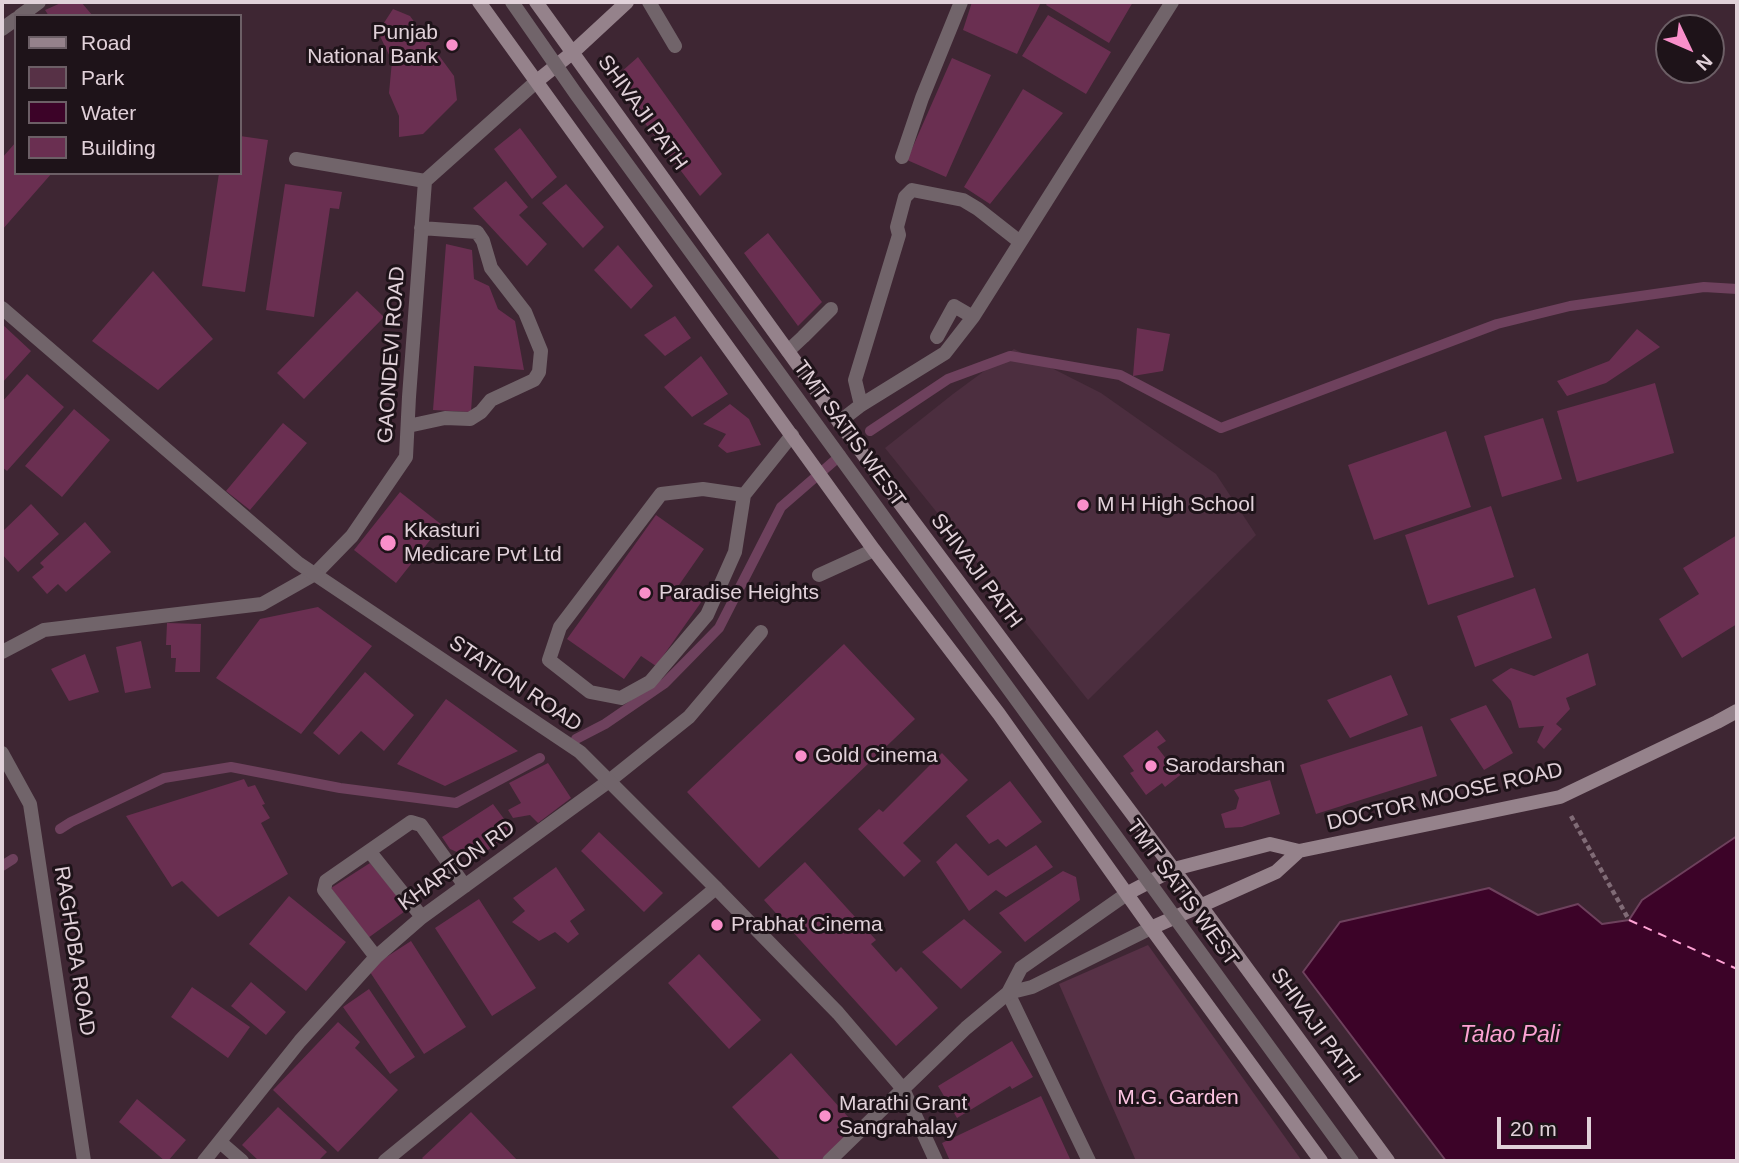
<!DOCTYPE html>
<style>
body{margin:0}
#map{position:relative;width:1739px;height:1163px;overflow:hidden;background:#3e2633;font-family:Helvetica,sans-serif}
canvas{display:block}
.frame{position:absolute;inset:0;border:4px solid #e1d1d9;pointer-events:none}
.legend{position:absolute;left:14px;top:14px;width:228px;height:161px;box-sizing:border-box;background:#1e1319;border:2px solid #6c5f66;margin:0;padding:9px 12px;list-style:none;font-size:21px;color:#e1d1d9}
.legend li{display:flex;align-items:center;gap:14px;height:35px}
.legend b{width:35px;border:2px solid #6c5f66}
.north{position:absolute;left:1655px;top:14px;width:70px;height:70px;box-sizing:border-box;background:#1e1319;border:2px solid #6c5f66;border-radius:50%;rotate:134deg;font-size:19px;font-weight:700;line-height:28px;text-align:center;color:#e1d1d9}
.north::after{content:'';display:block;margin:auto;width:24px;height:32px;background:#f98fca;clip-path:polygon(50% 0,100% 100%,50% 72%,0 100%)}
.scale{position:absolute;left:1497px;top:1117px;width:94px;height:32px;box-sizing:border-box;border:4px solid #e1d1d9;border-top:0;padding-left:9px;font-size:21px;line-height:24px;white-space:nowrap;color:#e1d1d9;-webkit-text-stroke:5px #1e1319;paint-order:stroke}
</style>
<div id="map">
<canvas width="1739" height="1163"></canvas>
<div class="frame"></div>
<ul class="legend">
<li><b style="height:9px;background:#95828b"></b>Road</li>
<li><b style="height:19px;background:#573146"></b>Park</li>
<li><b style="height:19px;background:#3c0328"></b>Water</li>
<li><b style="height:19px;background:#6a2f51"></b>Building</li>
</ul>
<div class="north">N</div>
<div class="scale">20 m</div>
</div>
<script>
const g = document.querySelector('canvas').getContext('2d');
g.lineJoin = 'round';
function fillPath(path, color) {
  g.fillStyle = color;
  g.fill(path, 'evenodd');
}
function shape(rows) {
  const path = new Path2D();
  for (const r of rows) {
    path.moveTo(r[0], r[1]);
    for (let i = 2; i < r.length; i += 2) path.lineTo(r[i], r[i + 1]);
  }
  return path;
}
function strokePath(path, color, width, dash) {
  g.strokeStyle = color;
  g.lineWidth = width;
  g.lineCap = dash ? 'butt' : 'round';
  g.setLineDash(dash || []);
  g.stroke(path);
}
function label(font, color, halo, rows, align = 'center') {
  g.font = font + ' Helvetica,sans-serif';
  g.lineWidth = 6;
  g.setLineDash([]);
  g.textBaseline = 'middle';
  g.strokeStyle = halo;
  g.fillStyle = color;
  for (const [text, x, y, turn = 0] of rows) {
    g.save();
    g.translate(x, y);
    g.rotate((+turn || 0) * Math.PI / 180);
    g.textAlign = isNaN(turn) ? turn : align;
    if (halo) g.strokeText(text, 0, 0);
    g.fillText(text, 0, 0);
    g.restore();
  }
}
fillPath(shape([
 [1014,349,1101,393,1216,474,1256,535,1088,700,885,448,953,394]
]), '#4c2e3f');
fillPath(shape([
 [1148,945,1302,1161,1136,1161,1059,984]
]), '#573146');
const water = shape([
 [1737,836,1737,1161,1446,1161,1303,972,1340,922,1489,888,1538,915,1578,904,1602,924,1629,920,1642,900,1737,836]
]);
fillPath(water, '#3c0328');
strokePath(water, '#6e415d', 2);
strokePath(shape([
 [870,431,948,379,1010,356,1120,375,1221,428,1497,324,1570,306,1704,287,1737,289],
 [576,739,605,724,665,683,719,628,781,507,841,455],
 [60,829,71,822,164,778,231,767,340,788,456,803,540,758],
 [2,866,13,859]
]), '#6e415d', 10);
strokePath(shape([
 [1629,920,1737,969]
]), '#fea2d4', 2, [9, 7]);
fillPath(shape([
 [63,2,81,2,93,16,49,16,45,10],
 [972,2,1041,2,1017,54,963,30],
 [1048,2,1133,2,1109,43,1046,5],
 [393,9,410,16,454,76,457,100,423,134,399,137,399,116,389,93,392,61,378,32],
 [1048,15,1111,52,1086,94,1022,56],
 [638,57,722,174,700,196,612,80],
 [952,58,991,75,946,177,907,160],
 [1023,89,1063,113,990,204,964,187],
 [520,128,557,177,532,199,494,149],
 [240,136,268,140,245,292,202,286,219,173,240,173],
 [16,142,16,173,52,173,2,230,2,158],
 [506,181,528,207,519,215,547,244,527,266,473,208],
 [285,184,342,192,339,209,330,208,314,317,266,310],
 [566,184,604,227,583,248,542,203],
 [768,233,822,302,798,326,744,253],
 [446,244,472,250,474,279,489,286,498,309,515,321,524,370,474,366,471,412,433,410],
 [618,245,653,286,631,309,594,270],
 [153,271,213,339,158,390,92,341],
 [357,291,384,317,304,399,277,373],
 [675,316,691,338,665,356,644,335],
 [2,324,31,351,2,383],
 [1137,328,1170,334,1163,371,1133,376],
 [1637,329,1660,347,1606,383,1567,396,1557,381,1609,361],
 [701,356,728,394,692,417,664,387],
 [27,374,64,407,7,471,2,467,2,402],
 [1655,383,1674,453,1577,482,1557,411],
 [730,404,749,419,761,445,727,453,718,446,726,434,703,424],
 [74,409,110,440,62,497,25,466],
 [1543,418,1562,479,1502,497,1484,436],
 [283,423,307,443,250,510,226,491],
 [1446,431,1471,507,1374,540,1348,465],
 [400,492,442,525,396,583,354,550],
 [31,504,59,534,18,572,2,554,2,532],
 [1491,506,1514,577,1428,605,1405,535],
 [656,515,704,549,679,585,702,601,656,666,641,656,624,679,567,639],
 [85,522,111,552,66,592,58,584,47,594,32,577,44,567,40,563],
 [1737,535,1737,624,1682,658,1659,619,1699,594,1683,568],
 [1535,588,1552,638,1475,667,1457,616],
 [318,607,372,646,301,734,216,678,260,619],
 [167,623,201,624,200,672,175,672,176,658,171,658,171,645,166,645],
 [141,641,151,688,125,693,116,647],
 [844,644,915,719,759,868,687,792],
 [1588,653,1596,685,1566,698,1570,709,1556,724,1562,729,1544,749,1537,742,1544,726,1519,728,1511,701,1492,680,1511,668,1534,676],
 [85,654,99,692,69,701,51,669],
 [365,672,414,715,384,751,361,731,339,755,313,733],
 [1391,675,1408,715,1350,738,1327,700],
 [446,699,518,751,445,786,397,764],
 [1486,705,1513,753,1484,770,1450,719],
 [1422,726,1437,776,1316,814,1300,765],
 [1157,730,1166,741,1157,747,1174,769,1183,762,1188,769,1165,787,1162,783,1146,795,1130,773,1134,771,1123,756],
 [942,753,968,780,903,843,921,861,904,877,858,829,879,809,883,812],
 [548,763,571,798,538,823,530,815,513,818,508,810,521,803,509,783],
 [244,779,248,787,255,785,265,804,262,805,270,818,261,823,288,874,218,917,182,881,172,887,126,816],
 [1270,780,1280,814,1242,827,1225,828,1221,814,1236,809,1239,798,1234,790],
 [1010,781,1042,822,1006,847,998,839,989,844,966,816],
 [493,804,513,831,475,860,450,849,442,837],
 [599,832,663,893,644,912,581,851],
 [956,843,988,876,1036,845,1053,867,1006,897,996,890,969,911,936,862],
 [805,862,876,940,871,944,896,972,901,967,938,1008,896,1046,764,900],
 [370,863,408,909,368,938,331,888],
 [556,867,585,910,570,921,579,934,568,943,555,932,539,941,512,922,525,911,513,898],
 [1063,871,1076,877,1080,900,1025,942,999,913],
 [289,896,346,942,306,991,249,944],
 [479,899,536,988,492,1016,435,928],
 [964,919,1002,952,961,989,922,952],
 [411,941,466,1027,424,1054,368,969],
 [699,954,761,1020,729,1049,668,983],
 [251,982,286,1012,266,1035,231,1006],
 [192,987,250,1027,228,1058,171,1017],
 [369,989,415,1057,390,1074,343,1007],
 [338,1022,360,1042,355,1048,398,1090,338,1152,273,1090],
 [1012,1041,1033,1077,1012,1089,1010,1086,957,1118,938,1086],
 [791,1053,857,1127,820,1161,781,1161,732,1107],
 [1041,1096,1071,1161,950,1161,942,1143],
 [137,1099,186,1140,168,1161,165,1161,119,1122],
 [278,1107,327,1152,318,1161,259,1161,242,1145],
 [471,1112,518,1161,425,1161,422,1158]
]), '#6a2f51');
strokePath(shape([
 [1571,816,1629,920]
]), '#806b76', 4.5, [5, 3.5]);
strokePath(shape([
 [649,2,675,46],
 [296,159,425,181],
 [788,351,803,337,831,309],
 [1008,993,1089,1161]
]), '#71646a', 14);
strokePath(shape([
 [20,16,39,2],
 [2,29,16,19],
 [902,157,922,98,961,2],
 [937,337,954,306,973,317],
 [861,405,855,380,899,235,897,227,905,197,912,190,963,200,978,209,1020,242],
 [839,422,861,405,945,353,973,317,1172,2],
 [408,426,445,418,470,419,481,412,491,400,534,380,539,372,541,351,525,312,491,268,483,241,477,232,421,228],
 [744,495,703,489,661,494,560,627,549,660,590,692,621,698,650,682,707,615,735,552,744,495,792,435],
 [819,575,874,550],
 [2,652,44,630,262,604,315,574,352,536,406,457,409,397,425,181,537,81],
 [2,753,30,804,84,1161],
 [370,852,422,917],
 [376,957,324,890,326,881,411,822,421,825,465,886],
 [220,1142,242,1161],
 [204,1161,300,1041,376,957,422,917,609,781,689,717,761,632],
 [385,1161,588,995,716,888],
 [829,1161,903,1089]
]), '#71646a', 14);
strokePath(shape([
 [2,308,298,563,580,752,716,888,838,1013,903,1089,936,1161],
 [1008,993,1021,968,1128,893],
 [903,1089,966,1028,1008,993,1032,987,1151,928]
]), '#71646a', 14);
strokePath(shape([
 [479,2,874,550,999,714,1151,928,1321,1161],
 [536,2,839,422,1201,906,1388,1161],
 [537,81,572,53,627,2],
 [1128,893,1174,869,1270,844,1299,851],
 [1151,928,1276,872,1299,851,1560,797,1717,722,1737,711]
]), '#95828b', 14);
strokePath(shape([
 [512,2,576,94,1352,1161]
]), '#71646a', 14);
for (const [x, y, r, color] of [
 [452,45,7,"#f98fca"],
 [1083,505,7,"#f98fca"],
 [388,543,9,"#f98fca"],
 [645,593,7,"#f98fca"],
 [801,756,7,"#f98fca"],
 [1151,766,7,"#f98fca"],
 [717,925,7,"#f98fca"],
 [825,1116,7,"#f98fca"]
]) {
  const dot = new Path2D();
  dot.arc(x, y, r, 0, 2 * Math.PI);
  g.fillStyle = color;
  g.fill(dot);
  strokePath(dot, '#1e1319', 2.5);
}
label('21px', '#e1d1d9', '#1e1319', [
 ["Punjab",438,33,"right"],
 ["National Bank",438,57,"right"],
 ["M H High School",1097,505],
 ["Kkasturi",404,531],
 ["Medicare Pvt Ltd",404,555],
 ["Paradise Heights",659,593],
 ["Gold Cinema",815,756],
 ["Sarodarshan",1165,766],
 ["Prabhat Cinema",731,925],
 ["Marathi Grant",839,1104],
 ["Sangrahalay",839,1128]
], 'left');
label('21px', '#e1d1d9', '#1e1319', [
 ["SHIVAJI PATH",642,113,54],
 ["GAONDEVI ROAD",392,355,-86],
 ["TMT SATIS WEST",849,434,54],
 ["SHIVAJI PATH",976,571,53],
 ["STATION ROAD",515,684,34],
 ["DOCTOR MOOSE ROAD",1445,797,-13],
 ["KHARTON RD",457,866,-36],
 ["TMT SATIS WEST",1182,893,54],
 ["RAGHOBA ROAD",74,951,81],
 ["SHIVAJI PATH",1315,1026,54]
]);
label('21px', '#fdc4e2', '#1e1319', [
 ["M.G. Garden",1178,1098]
]);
label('italic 23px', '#fea2d4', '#1e1319', [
 ["Talao Pali",1510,1036]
]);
</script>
